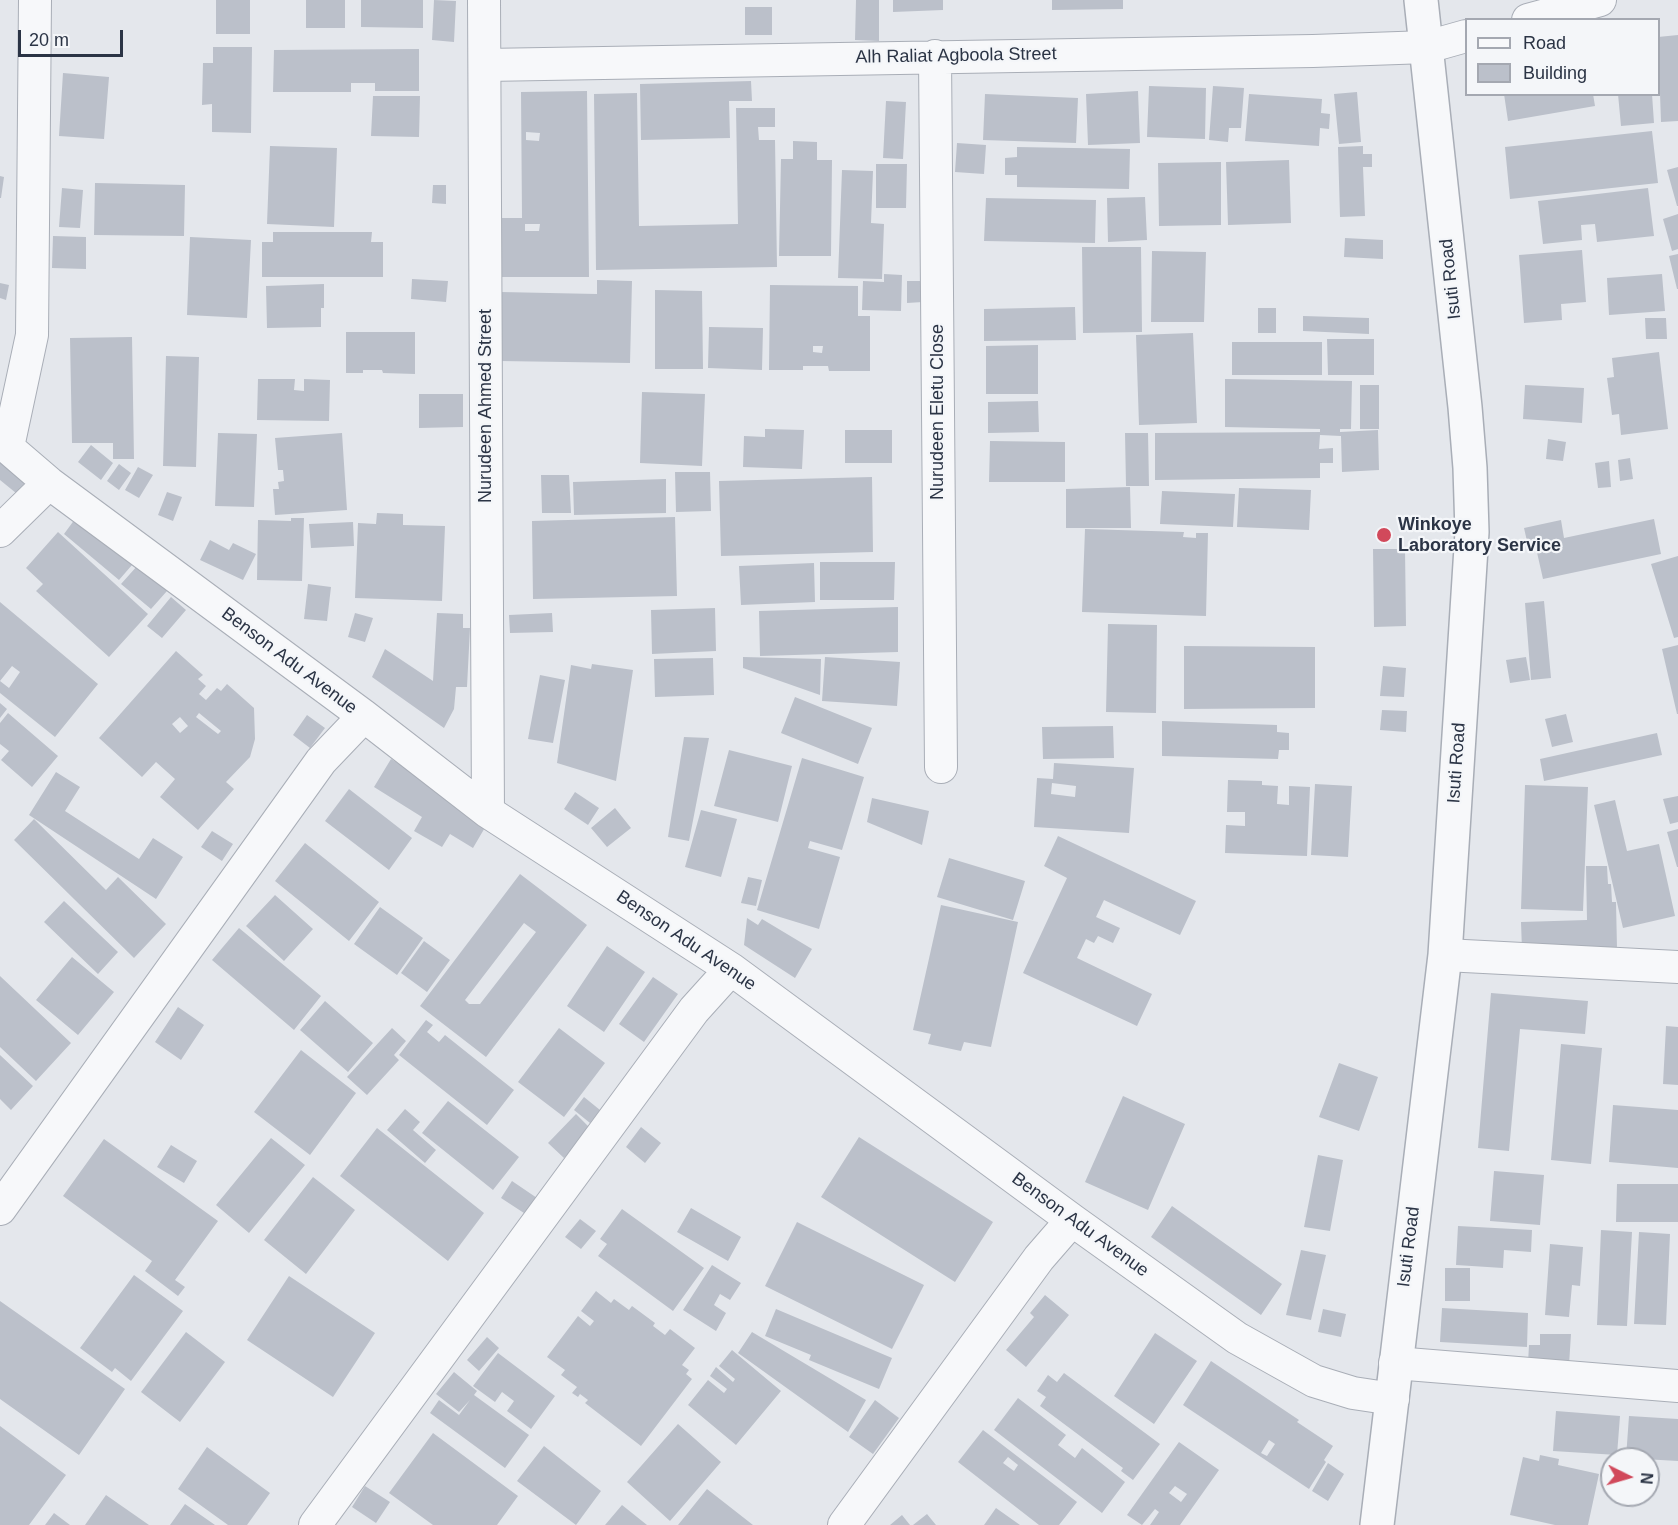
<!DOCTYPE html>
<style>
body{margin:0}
#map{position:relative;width:1678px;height:1525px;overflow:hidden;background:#e4e7ec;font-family:Arial,sans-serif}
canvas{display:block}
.legend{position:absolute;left:1465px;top:18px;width:195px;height:78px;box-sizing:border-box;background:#f4f6f9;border:2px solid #a4a8b1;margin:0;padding:8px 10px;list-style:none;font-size:18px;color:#2b3445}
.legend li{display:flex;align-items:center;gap:12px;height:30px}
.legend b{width:30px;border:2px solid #a4a8b1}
.north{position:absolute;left:1600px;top:1447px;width:60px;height:60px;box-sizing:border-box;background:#f4f6f9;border:2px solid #a4a8b1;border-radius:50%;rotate:95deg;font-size:16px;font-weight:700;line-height:24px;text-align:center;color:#2b3445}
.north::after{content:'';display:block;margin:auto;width:21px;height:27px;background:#d1495b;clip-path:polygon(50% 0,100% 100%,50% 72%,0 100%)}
.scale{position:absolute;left:18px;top:30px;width:105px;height:27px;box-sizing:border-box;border:3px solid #2b3445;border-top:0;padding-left:8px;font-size:18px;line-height:21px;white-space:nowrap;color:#2b3445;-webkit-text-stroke:4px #f4f6f9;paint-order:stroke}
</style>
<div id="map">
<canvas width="1678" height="1525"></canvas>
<ul class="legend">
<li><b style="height:8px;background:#f7f8fa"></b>Road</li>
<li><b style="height:16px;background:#bbc0ca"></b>Building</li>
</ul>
<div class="north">N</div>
<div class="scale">20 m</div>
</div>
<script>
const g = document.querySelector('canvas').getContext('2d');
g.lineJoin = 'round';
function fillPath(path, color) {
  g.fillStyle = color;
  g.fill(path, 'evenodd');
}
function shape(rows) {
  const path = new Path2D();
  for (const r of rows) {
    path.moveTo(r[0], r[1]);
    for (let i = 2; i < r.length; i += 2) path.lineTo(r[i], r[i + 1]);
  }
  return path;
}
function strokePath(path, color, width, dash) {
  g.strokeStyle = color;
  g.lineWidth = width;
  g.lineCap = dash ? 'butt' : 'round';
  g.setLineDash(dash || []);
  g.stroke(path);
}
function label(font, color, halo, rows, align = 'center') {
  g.font = font + ' Arial,sans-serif';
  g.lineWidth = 4.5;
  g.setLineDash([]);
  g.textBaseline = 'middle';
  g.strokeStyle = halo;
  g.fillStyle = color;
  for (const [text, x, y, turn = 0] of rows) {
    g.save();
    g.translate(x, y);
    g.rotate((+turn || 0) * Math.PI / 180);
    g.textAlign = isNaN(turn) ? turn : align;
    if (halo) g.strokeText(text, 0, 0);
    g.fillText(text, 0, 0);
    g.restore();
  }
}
fillPath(shape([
 [216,0,250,0,250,34,216,34],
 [306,0,345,0,345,28,306,28],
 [361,0,423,0,423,28,361,27],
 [434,0,456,1,454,42,432,40],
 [856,0,879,0,879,41,855,40],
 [893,0,943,0,943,10,893,12],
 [1052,0,1123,0,1123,9,1052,10],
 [745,7,772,7,772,35,745,35],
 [1678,35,1678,121,1661,122,1658,37],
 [213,47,252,47,251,133,212,132,212,104,202,105,203,63,213,63],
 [419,49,419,91,375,91,375,83,351,83,351,92,273,92,274,50],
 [63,73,109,77,104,139,59,136],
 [751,81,752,101,729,101,730,138,641,140,640,84],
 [1149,86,1206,88,1205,139,1147,137],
 [1213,86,1244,88,1241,128,1229,128,1228,142,1209,140],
 [587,91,589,277,498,277,497,218,522,218,521,92],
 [526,132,540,133,539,141,526,140],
 [525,224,540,224,539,231,525,231],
 [1138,91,1140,143,1088,145,1086,94],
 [1357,92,1361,142,1339,144,1334,94],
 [637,93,639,226,738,224,736,108,775,108,775,127,758,127,759,140,775,140,777,267,596,270,594,94],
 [985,94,1078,98,1076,143,983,140],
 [1249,94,1322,99,1321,113,1330,114,1329,129,1320,128,1319,146,1245,141],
 [1504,94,1593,94,1595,106,1508,121],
 [1618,94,1652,94,1654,123,1621,126],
 [373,96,420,96,419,137,371,136],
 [886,101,906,102,903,159,883,158],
 [1652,131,1658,183,1510,199,1505,147],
 [793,141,817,142,817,160,832,160,831,256,779,256,781,159,793,159],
 [957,143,986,145,984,174,955,172],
 [270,146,337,148,334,227,267,224],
 [1363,146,1363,154,1372,154,1372,167,1363,167,1365,216,1340,217,1338,147],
 [1017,147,1130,149,1129,189,1017,187,1017,175,1005,175,1005,158,1017,157],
 [1289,160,1291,223,1228,225,1226,162],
 [1221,162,1221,225,1159,226,1158,163],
 [876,164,907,164,906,208,876,208],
 [1678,167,1678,206,1677,206,1667,170],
 [842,170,873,171,871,223,884,224,882,279,838,278],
 [0,176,4,177,1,198,0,198],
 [95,183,185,185,184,236,94,235],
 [433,185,446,185,446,204,432,203],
 [62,188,83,190,80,228,59,227],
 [1648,188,1654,236,1597,242,1595,224,1581,225,1582,240,1543,244,1538,201],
 [1145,197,1147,240,1108,242,1107,198],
 [986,198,1096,200,1095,243,984,241],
 [1678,214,1678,249,1672,251,1663,219],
 [273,232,372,232,371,242,383,242,383,277,262,277,262,242,273,242],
 [53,236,86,237,86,269,52,268],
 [190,237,251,240,247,318,187,315],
 [1345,238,1383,240,1383,259,1344,257],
 [1082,247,1141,247,1142,332,1083,333],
 [1582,250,1586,302,1561,304,1562,320,1524,323,1519,255],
 [1152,251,1206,252,1204,322,1151,322],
 [1678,254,1678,289,1677,289,1669,256],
 [884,274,902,275,901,311,862,310,863,281,884,282],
 [1662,274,1665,311,1609,315,1607,278],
 [412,279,448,281,446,302,411,299],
 [597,280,632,281,630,363,500,361,501,292,597,294],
 [907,281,923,281,923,302,907,303],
 [0,283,9,285,6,300,0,298],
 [324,284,324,308,321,308,321,327,267,328,266,286],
 [770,285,858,286,858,316,870,316,870,371,829,371,828,366,803,366,803,370,769,370],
 [813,346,823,346,822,353,813,352],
 [655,290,702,291,703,369,655,369],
 [1075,307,1076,340,984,341,984,309],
 [1258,308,1276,308,1276,333,1258,333],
 [1303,316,1369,318,1369,334,1303,331],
 [1645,318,1666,318,1667,339,1646,339],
 [709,327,763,328,762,370,708,368],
 [346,332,415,332,415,374,383,373,382,370,363,370,363,373,346,373],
 [1193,333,1197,423,1139,425,1136,335],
 [132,337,134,459,113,459,113,443,72,443,70,338],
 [1327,339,1374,339,1374,375,1328,375],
 [1232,342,1322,342,1322,375,1232,375],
 [1038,345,1038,394,986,394,986,346],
 [1659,352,1668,429,1621,435,1619,414,1612,415,1607,378,1614,377,1612,358],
 [166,356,199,357,196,467,163,466],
 [258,379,295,379,294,390,304,391,304,379,330,380,329,421,257,420],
 [1225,379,1352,381,1351,429,1340,429,1340,432,1378,430,1379,470,1342,472,1341,436,1320,435,1319,449,1333,448,1333,463,1320,463,1320,478,1155,480,1155,433,1320,432,1320,429,1225,427],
 [1360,385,1379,385,1379,429,1360,429],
 [1525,385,1584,388,1582,423,1523,419],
 [642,392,705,394,702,466,640,463],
 [419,394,463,394,463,427,419,428],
 [1038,401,1039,432,988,433,988,402],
 [765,429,804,430,802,469,743,467,744,436,765,437],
 [845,430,892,430,892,463,845,463],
 [218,433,257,434,254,507,215,506],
 [342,433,347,510,275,515,273,489,279,489,278,482,284,481,283,470,278,470,275,438],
 [1125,433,1148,433,1149,486,1126,486],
 [1548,439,1566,442,1563,461,1546,459],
 [990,441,1065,442,1065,482,989,482],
 [91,445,113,463,101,480,78,462],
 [0,457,28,479,16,493,0,480],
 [1630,458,1633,479,1620,481,1618,460],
 [1609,461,1611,487,1598,488,1595,463],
 [119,464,131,473,119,490,107,481],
 [138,467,153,475,139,498,125,490],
 [675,472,710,472,711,511,676,512],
 [541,475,569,475,571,513,542,513],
 [872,477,873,552,721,556,719,481],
 [666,479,666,513,574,515,573,482],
 [1130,487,1131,528,1066,528,1066,489],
 [1239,488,1311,490,1309,530,1237,527],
 [1162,491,1235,494,1233,527,1160,524],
 [167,492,182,497,173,521,158,515],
 [377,513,403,514,403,525,445,526,442,601,355,598,358,523,376,524],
 [675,517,677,596,533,599,532,521],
 [291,518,304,518,302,581,257,580,258,520,291,521],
 [75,519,132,565,119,580,64,534],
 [1654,519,1661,554,1543,579,1536,548,1529,550,1524,528,1561,520,1564,538],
 [353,522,354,546,311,548,309,524],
 [1085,529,1184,532,1183,537,1196,538,1196,533,1208,533,1206,616,1082,612],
 [58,532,148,614,109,657,36,591,43,584,26,568],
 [210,540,229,550,233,543,256,554,243,580,200,560],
 [1373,549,1405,549,1406,626,1374,627],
 [1678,556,1678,637,1674,638,1651,564],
 [820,562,895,562,894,600,820,600],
 [814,563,815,602,741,605,739,566],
 [138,565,167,591,151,609,121,584],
 [308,584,331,587,327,621,304,619],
 [171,597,186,610,162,638,147,626],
 [1544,601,1551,678,1531,680,1525,603],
 [0,602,98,684,55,737,0,693],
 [12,666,20,672,9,688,0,681],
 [898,607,898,652,760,656,759,611],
 [715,608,716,651,652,654,651,610],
 [355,613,373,618,365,642,348,637],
 [437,613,463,614,463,628,470,628,467,687,456,687,454,709,444,728,372,677,385,649,433,681],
 [552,613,553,632,510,633,509,615],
 [1108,624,1157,625,1156,713,1106,712],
 [1678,645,1678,714,1677,714,1662,649],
 [1184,646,1315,647,1315,708,1184,709],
 [176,651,203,675,198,679,206,686,199,694,206,700,217,688,221,691,227,684,254,708,255,739,250,757,226,782,234,789,198,830,160,797,175,779,156,762,142,777,99,738],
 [199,713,221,731,218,734,196,717],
 [180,717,188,726,180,733,172,724],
 [743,657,821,659,820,695,743,668],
 [825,657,900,662,897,706,822,701],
 [1526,657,1530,680,1510,683,1506,660],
 [713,658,714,695,655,697,654,659],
 [592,664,633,670,616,781,557,763,571,665,591,669],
 [1383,666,1406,668,1404,697,1380,696],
 [540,675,565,680,553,743,528,739],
 [795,697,872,728,858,764,781,733],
 [0,703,7,709,0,718],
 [1382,710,1407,711,1406,732,1380,730],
 [8,713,58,756,32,787,1,760,9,751,0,744,0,723],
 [1566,714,1573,742,1552,747,1545,719],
 [307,715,325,728,310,748,293,735],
 [1162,721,1277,725,1277,732,1289,733,1289,750,1279,750,1278,759,1162,756],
 [1113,726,1114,758,1043,759,1042,727],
 [1657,733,1662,755,1544,781,1540,759],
 [684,737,709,738,689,841,668,837],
 [729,750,792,766,778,822,714,806],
 [802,758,864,777,842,850,810,841,808,848,840,857,819,929,757,910],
 [391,759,490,819,473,848,450,834,442,847,414,831,422,817,374,787],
 [1054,763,1134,768,1129,833,1034,827,1037,778,1053,779],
 [1052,783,1076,786,1075,797,1051,794],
 [56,772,80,787,65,811,139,859,153,838,183,857,156,899,29,815],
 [1228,780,1262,781,1262,785,1278,786,1277,804,1289,805,1289,786,1310,787,1307,856,1225,853,1226,825,1245,826,1245,812,1227,812],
 [1315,784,1352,786,1348,857,1311,855],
 [1525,785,1588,787,1583,911,1521,909],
 [349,789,412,838,389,870,325,821],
 [575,792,599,808,588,825,564,809],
 [1678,796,1678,822,1670,824,1663,799],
 [872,798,929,811,922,845,867,822],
 [1615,800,1627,851,1659,844,1675,916,1623,928,1594,805],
 [615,808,631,828,607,847,591,828],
 [701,810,737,819,721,877,685,867],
 [34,819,106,890,118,877,166,924,134,958,14,840],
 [1678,829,1678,867,1677,867,1667,832],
 [212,831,233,844,222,861,201,847],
 [1058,836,1196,901,1180,935,1104,900,1096,917,1120,928,1113,943,1098,936,1094,943,1086,939,1077,958,1152,994,1137,1026,1023,973,1067,878,1044,866],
 [305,843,379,902,349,941,275,881],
 [949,858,1025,881,1013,920,937,897],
 [1586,866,1607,866,1608,884,1611,884,1612,902,1616,902,1617,948,1522,950,1521,922,1587,920],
 [520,874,587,925,486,1057,420,1006],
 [524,923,536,932,480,1004,469,1004,465,1000],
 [748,877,762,880,756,906,741,903],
 [275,895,313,929,284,961,246,926],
 [64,901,118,952,98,974,44,922],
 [941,905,1018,922,991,1047,964,1042,961,1051,928,1044,931,1034,913,1030],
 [380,907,423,938,397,975,354,944],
 [747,918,758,925,762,919,812,949,795,978,744,945],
 [239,928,321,996,294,1030,212,960],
 [424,941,450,960,427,992,401,973],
 [607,946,645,972,604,1032,567,1006],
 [72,957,114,992,78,1035,36,1000],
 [0,976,71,1043,36,1081,0,1047],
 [653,977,678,994,644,1042,619,1024],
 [1491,993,1588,1001,1585,1034,1520,1029,1509,1151,1478,1148],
 [325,1001,373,1043,348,1072,300,1030],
 [178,1007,204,1025,181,1060,155,1042],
 [426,1020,433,1025,427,1032,439,1042,445,1035,514,1090,487,1125,399,1055],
 [1666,1026,1678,1027,1678,1085,1663,1084],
 [392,1028,406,1041,394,1055,399,1060,367,1095,347,1077],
 [559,1028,605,1063,564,1117,518,1082],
 [1561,1044,1602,1048,1591,1164,1551,1160],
 [301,1050,356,1093,310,1155,254,1112],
 [0,1055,33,1086,11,1110,0,1099],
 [1339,1063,1378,1077,1359,1131,1319,1117],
 [1123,1096,1185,1124,1148,1210,1085,1182],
 [584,1097,600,1110,590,1123,574,1110],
 [448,1101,519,1157,493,1190,422,1133],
 [1613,1105,1678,1110,1678,1168,1609,1162],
 [405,1109,420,1122,413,1130,436,1150,425,1163,387,1130],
 [576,1114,591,1129,564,1158,548,1143],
 [641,1127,661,1143,645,1163,626,1147],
 [377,1128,484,1213,448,1261,340,1176],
 [859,1137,993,1222,955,1282,821,1197],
 [271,1138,305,1165,249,1233,216,1205],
 [104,1139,218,1221,175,1280,185,1287,178,1296,145,1271,152,1261,63,1196],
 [171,1145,197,1161,184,1183,157,1167],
 [1318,1155,1343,1160,1330,1231,1304,1227],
 [1494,1171,1544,1175,1540,1225,1490,1221],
 [313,1177,355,1210,306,1274,264,1240],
 [512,1181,537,1198,527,1215,501,1198],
 [1617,1184,1678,1184,1678,1222,1616,1222],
 [1172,1206,1282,1284,1261,1315,1151,1237],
 [691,1208,741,1237,728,1261,677,1232],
 [622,1209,704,1268,673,1311,598,1256,607,1244,600,1239],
 [580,1219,596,1231,581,1249,565,1237],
 [797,1222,924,1285,892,1349,765,1286],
 [1458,1226,1532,1230,1531,1252,1504,1250,1503,1268,1456,1265],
 [1601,1230,1632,1232,1627,1326,1597,1325],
 [1639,1232,1670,1234,1666,1325,1634,1324],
 [1550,1244,1583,1247,1580,1286,1572,1285,1569,1317,1545,1315],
 [1301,1250,1326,1255,1311,1320,1286,1315],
 [712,1265,741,1283,730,1300,720,1294,714,1305,726,1313,716,1331,683,1310],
 [1445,1268,1470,1268,1470,1301,1445,1301],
 [134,1275,183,1311,131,1381,115,1368,112,1372,80,1348],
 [289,1276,375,1333,333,1397,247,1340],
 [596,1291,611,1303,614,1299,629,1310,632,1306,655,1323,653,1326,665,1335,670,1329,695,1348,682,1365,689,1370,686,1374,692,1379,641,1446,585,1403,588,1400,580,1394,578,1397,572,1393,577,1387,561,1375,565,1370,547,1357,578,1316,590,1326,594,1321,581,1311],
 [1045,1295,1069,1315,1026,1367,1006,1350,1034,1317,1030,1313],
 [0,1301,125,1389,79,1455,0,1399],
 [1442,1308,1528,1313,1527,1347,1440,1342],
 [776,1309,892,1358,879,1389,809,1360,811,1355,765,1336],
 [1323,1309,1346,1314,1341,1337,1318,1332],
 [186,1332,225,1362,180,1422,141,1392],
 [752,1332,866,1400,848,1432,738,1353],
 [1155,1333,1197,1361,1154,1424,1114,1396],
 [1540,1334,1571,1334,1569,1365,1528,1363,1529,1345,1540,1345],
 [487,1337,499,1348,479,1371,467,1360],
 [732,1350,781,1391,736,1445,688,1405,708,1380,724,1393,727,1389,710,1376,716,1367,733,1382,735,1379,719,1366],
 [498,1353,555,1396,531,1429,507,1411,514,1401,502,1392,495,1402,473,1386],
 [1211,1361,1299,1420,1297,1422,1333,1446,1324,1460,1326,1462,1309,1489,1183,1405],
 [1269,1440,1275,1444,1267,1456,1261,1453],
 [454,1372,477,1391,474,1395,529,1435,505,1468,430,1413,439,1400,459,1415,470,1400,459,1412,436,1394],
 [1064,1373,1160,1444,1133,1480,1121,1471,1123,1468,1040,1406,1046,1397,1037,1391,1048,1375,1057,1382],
 [1018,1398,1066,1435,1058,1445,1075,1458,1082,1448,1125,1482,1102,1513,994,1430],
 [875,1400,899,1418,873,1454,849,1437],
 [1556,1411,1620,1416,1617,1455,1553,1451],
 [1629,1416,1678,1419,1678,1461,1626,1458],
 [678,1424,721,1462,670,1521,627,1482],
 [0,1426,66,1475,29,1525,0,1525],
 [983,1430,1077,1502,1059,1525,1039,1525,958,1462],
 [1008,1457,1018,1465,1014,1471,1003,1463],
 [433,1433,518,1496,497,1525,433,1525,389,1493],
 [1179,1442,1219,1470,1180,1525,1150,1525,1159,1512,1155,1509,1142,1525,1127,1515],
 [1175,1486,1187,1494,1181,1502,1169,1493],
 [544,1446,601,1491,576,1525,517,1481],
 [207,1447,270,1493,247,1525,228,1525,178,1489],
 [1540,1455,1559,1459,1558,1465,1599,1474,1588,1525,1555,1525,1510,1515,1523,1457,1539,1461],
 [1328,1463,1344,1474,1328,1501,1312,1491],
 [365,1486,390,1502,376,1523,352,1507],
 [707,1489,753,1525,678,1525],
 [106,1495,149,1525,85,1525],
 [185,1504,215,1525,170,1525],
 [622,1505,647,1525,605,1525],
 [996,1508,1020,1525,984,1525],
 [54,1513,70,1525,45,1525],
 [927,1514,936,1525,913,1525],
 [902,1515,910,1525,890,1525]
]), '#bbc0ca');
const minor = shape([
 [484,0,488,812],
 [1528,20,1600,0],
 [935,56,941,767],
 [485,65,1313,51,1427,47,1466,36],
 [0,441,49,483,364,716,488,812,731,969,1072,1220,1237,1338,1314,1381,1353,1393,1393,1399],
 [8,447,32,335,35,0],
 [0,531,49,483],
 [1445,955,1678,967],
 [0,1209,321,761,364,716],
 [1395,1363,1678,1386],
 [315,1525,694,1010,731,969],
 [844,1525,1039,1258,1072,1220]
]);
const tertiary = shape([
 [1377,1525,1445,955,1472,532,1470,468,1465,407,1421,0]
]);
strokePath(minor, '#a9aeb7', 34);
strokePath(tertiary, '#a9aeb7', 36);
strokePath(minor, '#f7f8fa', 32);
strokePath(tertiary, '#f7f8fa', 33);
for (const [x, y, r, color] of [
 [1384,535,8,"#d1495b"]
]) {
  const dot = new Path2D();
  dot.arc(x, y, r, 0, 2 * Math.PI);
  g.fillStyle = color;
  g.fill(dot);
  strokePath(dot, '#f4f6f9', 2);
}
label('18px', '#2b3445', '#f4f6f9', [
 ["Alh Raliat Agboola Street",956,56,-1],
 ["Isuti Road",1451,279,-96],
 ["Nurudeen Ahmed Street",486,406,-90],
 ["Nurudeen Eletu Close",938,412,-90],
 ["Benson Adu Avenue",289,661,37],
 ["Isuti Road",1457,763,-86],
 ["Benson Adu Avenue",686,941,34],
 ["Benson Adu Avenue",1080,1225,36],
 ["Isuti Road",1409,1247,-83]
]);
label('bold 18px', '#2b3445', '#f4f6f9', [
 ["Winkoye",1398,525],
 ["Laboratory Service",1398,546]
], 'left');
</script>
